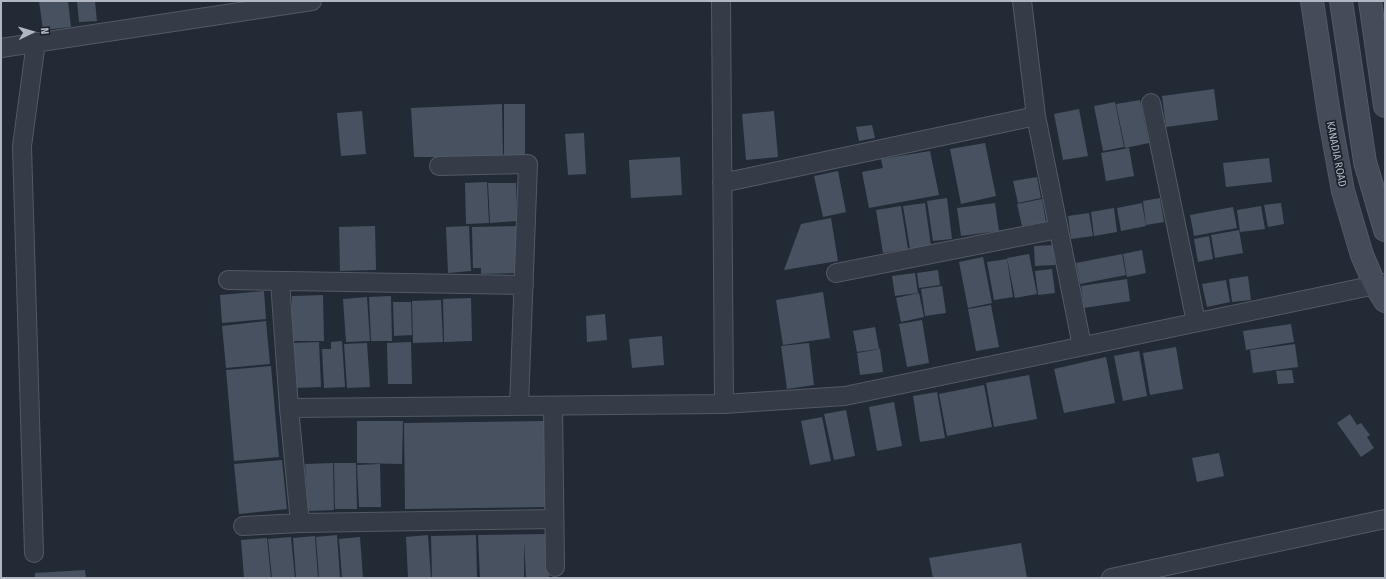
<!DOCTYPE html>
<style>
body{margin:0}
#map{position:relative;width:1386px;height:579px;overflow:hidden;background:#222a36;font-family:"Fira Sans Condensed",sans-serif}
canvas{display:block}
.frame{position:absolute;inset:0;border:2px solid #b0b7c3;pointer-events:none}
.north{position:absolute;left:12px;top:12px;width:40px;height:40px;-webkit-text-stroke:3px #1b212b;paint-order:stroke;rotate:85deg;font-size:11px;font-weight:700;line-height:16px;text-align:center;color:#b0b7c3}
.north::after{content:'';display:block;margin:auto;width:14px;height:18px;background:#b0b7c3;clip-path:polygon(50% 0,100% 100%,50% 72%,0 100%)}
</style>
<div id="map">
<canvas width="1386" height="579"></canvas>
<div class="frame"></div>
<div class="north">N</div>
</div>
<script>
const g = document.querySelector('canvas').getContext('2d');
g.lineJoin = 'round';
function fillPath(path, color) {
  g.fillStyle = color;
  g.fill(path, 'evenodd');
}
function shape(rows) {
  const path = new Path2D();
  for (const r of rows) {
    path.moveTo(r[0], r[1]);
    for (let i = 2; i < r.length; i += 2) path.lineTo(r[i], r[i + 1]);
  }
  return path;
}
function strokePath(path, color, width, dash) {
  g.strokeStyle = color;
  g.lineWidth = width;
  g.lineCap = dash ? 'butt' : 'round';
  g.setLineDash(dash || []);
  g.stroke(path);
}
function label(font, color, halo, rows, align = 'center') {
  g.font = font + ' "Fira Sans Condensed",sans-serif';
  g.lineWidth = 3.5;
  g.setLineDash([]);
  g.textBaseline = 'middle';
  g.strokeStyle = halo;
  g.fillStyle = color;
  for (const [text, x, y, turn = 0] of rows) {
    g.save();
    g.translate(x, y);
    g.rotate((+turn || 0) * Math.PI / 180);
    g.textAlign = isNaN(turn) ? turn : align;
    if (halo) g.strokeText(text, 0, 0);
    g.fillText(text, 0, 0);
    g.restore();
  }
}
fillPath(shape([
 [39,1,68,1,71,27,43,30],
 [77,1,95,1,97,21,79,22],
 [1214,89,1218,120,1166,127,1162,96],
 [1140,100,1149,143,1125,148,1116,104],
 [1115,102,1124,147,1103,151,1094,106],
 [502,104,503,157,414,157,411,108],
 [504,104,525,104,525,158,504,158],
 [1079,109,1088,156,1063,160,1054,114],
 [362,111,366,154,341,156,337,113],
 [774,111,778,157,746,160,742,114],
 [872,125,875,138,859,141,856,127],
 [584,133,586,174,568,175,565,134],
 [985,143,996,196,961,204,950,149],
 [1129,148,1134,176,1106,181,1101,153],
 [930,151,939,195,869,208,862,172,883,168,881,159],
 [680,157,682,195,631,198,629,160],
 [1269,158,1272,182,1226,187,1223,163],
 [838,171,846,212,823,217,814,176],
 [1037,177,1041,198,1018,203,1013,181],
 [487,182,489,223,466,224,465,183],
 [488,183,516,183,517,221,490,223],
 [947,198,952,239,933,241,927,201],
 [1160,198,1164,222,1146,225,1143,201],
 [1042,199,1046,222,1022,226,1017,204],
 [925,203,931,246,910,249,903,206],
 [995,203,999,231,961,236,957,208],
 [1142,203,1146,226,1121,231,1117,208],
 [1281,203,1284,224,1268,227,1264,205],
 [901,206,908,249,883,253,876,210],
 [1261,206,1265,229,1240,232,1237,210],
 [1233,207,1237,228,1194,236,1190,215],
 [1114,208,1117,232,1094,236,1091,212],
 [1089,213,1093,236,1071,239,1068,216],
 [831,218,838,261,784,270,801,224],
 [375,226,376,270,340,271,339,227],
 [469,226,471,271,448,273,446,227],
 [517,226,518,273,481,274,481,268,473,268,472,227],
 [1239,230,1243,253,1215,258,1211,235],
 [1209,236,1213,259,1198,262,1194,239],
 [1054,245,1055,265,1035,266,1034,246],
 [1142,250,1146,273,1127,277,1123,254],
 [1029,254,1037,294,1015,298,1007,258],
 [1122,254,1126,275,1080,284,1076,263],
 [983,257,992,303,968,308,959,262],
 [1007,259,1013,297,994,300,987,262],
 [1052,269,1055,293,1038,295,1035,271],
 [938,270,940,285,919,288,917,273],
 [915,273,918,293,895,296,892,276],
 [1248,276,1251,300,1232,302,1229,279],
 [1127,279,1130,301,1084,308,1081,286],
 [1226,280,1230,302,1207,307,1202,284],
 [942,286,946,313,925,316,921,289],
 [264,291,266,319,222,323,220,295],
 [823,292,830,338,783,345,776,300],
 [919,293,924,317,901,322,896,298],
 [323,295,324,341,292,341,292,296],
 [391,296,392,341,371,341,369,297],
 [367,297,370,341,346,342,343,299],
 [471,298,472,341,444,342,443,299],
 [441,300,443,342,413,343,412,301],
 [393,302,411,302,412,335,394,336],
 [991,305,999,347,976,351,968,309],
 [605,314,607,340,587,342,586,316],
 [922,320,929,363,907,367,899,324],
 [266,321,270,364,226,368,222,326],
 [1291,324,1294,342,1246,350,1243,331],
 [875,327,879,349,857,352,853,331],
 [662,336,664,365,632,368,629,339],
 [342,341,345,387,324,388,322,349,331,349,331,342],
 [319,342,321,387,294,388,292,343],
 [411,342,412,384,388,384,387,343],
 [367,343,370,387,347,388,344,344],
 [809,343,814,385,787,389,781,346],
 [1295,344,1298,367,1253,373,1250,350],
 [1176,347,1183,389,1150,395,1143,353],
 [880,349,883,372,860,375,857,353],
 [1139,351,1147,396,1123,401,1114,356],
 [1106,357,1115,403,1064,413,1054,369],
 [271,366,279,457,234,461,226,370],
 [1292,370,1294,383,1278,384,1276,371],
 [1029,375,1037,419,994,427,986,383],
 [984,385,992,427,947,436,939,394],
 [937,392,945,438,920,442,913,396],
 [894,402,902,446,877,451,869,407],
 [846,410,855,456,834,460,824,414],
 [1350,414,1357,425,1361,423,1370,435,1367,437,1374,448,1361,457,1337,423],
 [822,417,831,461,810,465,801,421],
 [357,421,403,421,402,464,357,463],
 [544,421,545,507,405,509,404,423],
 [1219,453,1224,476,1197,482,1192,458],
 [282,460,287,509,239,514,234,464],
 [333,463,334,510,308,511,305,464],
 [334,463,356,463,357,509,335,509],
 [380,464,381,507,359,507,357,465],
 [547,534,549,578,526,578,524,541,524,578,480,578,478,535],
 [337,535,340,578,319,578,316,537],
 [428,535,431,578,408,578,406,537],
 [476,535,477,578,432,578,431,536],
 [315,536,318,578,296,578,293,538],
 [291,537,295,578,272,578,268,539],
 [360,537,363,578,342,578,339,539],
 [267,538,271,578,244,578,241,540],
 [1021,543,1027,578,933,578,929,558],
 [85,570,86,578,35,578,35,573]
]), '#485160');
const street = shape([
 [721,1,724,404],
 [1022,1,1036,116,1082,346],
 [1,48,312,1],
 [1151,103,1196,322],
 [439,166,528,164,519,406],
 [722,183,1036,116],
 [836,273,1058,229],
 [228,280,524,285],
 [280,281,289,408,300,523],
 [553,406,555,567],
 [289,408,724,404,845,396,1385,283],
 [243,526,300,523,554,519],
 [34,553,22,146,36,42],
 [1111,578,1385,519]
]);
const secondary = shape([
 [1312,1,1329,114,1343,191,1362,255,1375,285,1385,301],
 [1341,1,1365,162,1385,230],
 [1370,1,1385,106]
]);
strokePath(street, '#535a64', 20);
strokePath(secondary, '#535a64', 24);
strokePath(street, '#353c47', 18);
strokePath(secondary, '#444b59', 22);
label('11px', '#b0b7c3', '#1b212b', [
 ["KANADIA ROAD",1336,154,79]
]);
</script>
